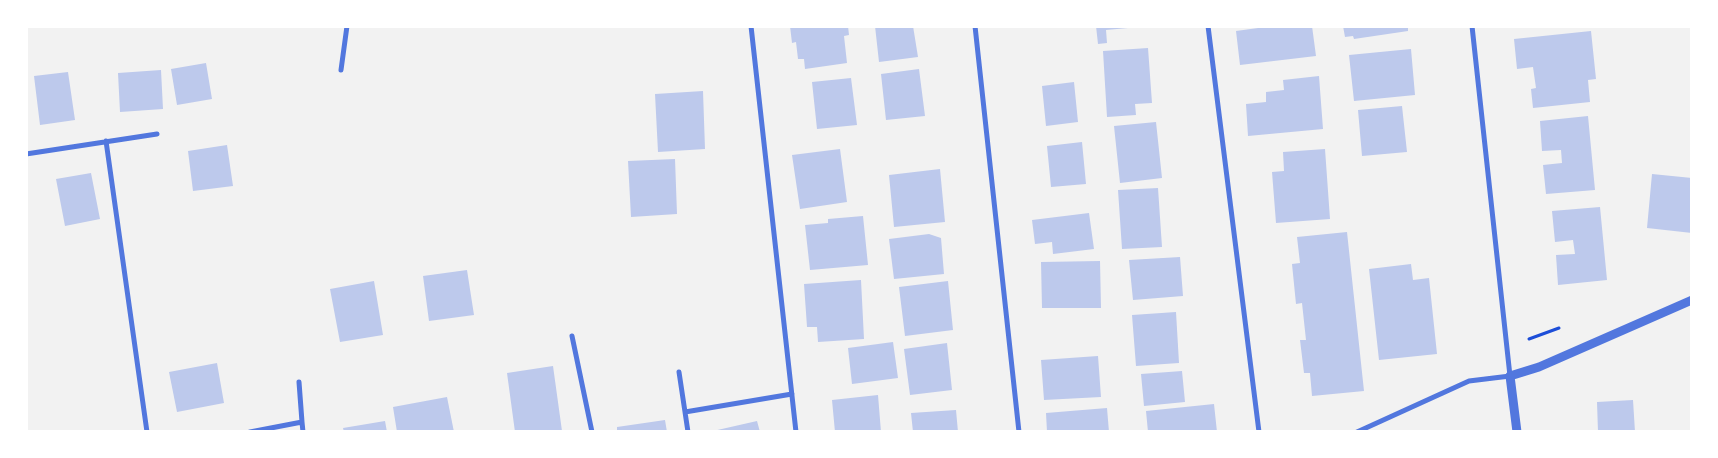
<!DOCTYPE html>
<style>
body{margin:0}
#map{position:relative;width:1718px;height:458px;overflow:hidden;background:#f2f2f2;font-family:"Libre Baskerville",serif}
canvas{display:block}
.frame{position:absolute;inset:0;border:28px solid #fff;pointer-events:none}
</style>
<div id="map">
<canvas width="1718" height="458"></canvas>
<div class="frame"></div>
</div>
<script>
const g = document.querySelector('canvas').getContext('2d');
g.lineJoin = 'round';
function fillPath(path, color) {
  g.fillStyle = color;
  g.fill(path, 'evenodd');
}
function shape(rows) {
  const path = new Path2D();
  for (const r of rows) {
    path.moveTo(r[0], r[1]);
    for (let i = 2; i < r.length; i += 2) path.lineTo(r[i], r[i + 1]);
  }
  return path;
}
function strokePath(path, color, width, dash) {
  g.strokeStyle = color;
  g.lineWidth = width;
  g.lineCap = dash ? 'butt' : 'round';
  g.setLineDash(dash || []);
  g.stroke(path);
}
fillPath(shape([
 [790,26,848,26,849,35,844,36,847,63,805,69,804,59,798,59,796,42,792,43],
 [875,26,913,26,918,57,879,62],
 [1096,26,1128,26,1128,28,1106,30,1107,43,1098,44],
 [1258,26,1312,26,1316,56,1240,65,1236,31,1258,28],
 [1343,26,1408,26,1408,31,1354,39,1353,36,1345,37],
 [1591,31,1596,79,1588,80,1590,102,1533,108,1531,89,1536,88,1533,67,1517,69,1514,39],
 [1148,48,1152,103,1135,104,1136,115,1107,117,1103,51],
 [1411,49,1415,95,1354,101,1349,55],
 [206,63,212,99,177,105,171,69],
 [919,69,925,116,886,120,881,74],
 [161,70,163,109,120,112,118,73],
 [68,72,75,120,40,125,34,76],
 [1319,76,1323,129,1248,136,1246,104,1266,102,1266,92,1284,90,1283,80],
 [851,78,857,125,817,129,812,82],
 [1074,82,1078,122,1046,126,1042,86],
 [703,91,705,149,658,152,655,94],
 [1402,106,1407,152,1362,156,1358,110],
 [1588,116,1595,190,1546,194,1543,165,1562,163,1561,150,1542,151,1540,121],
 [1156,122,1162,178,1120,183,1114,126],
 [1082,142,1086,184,1051,187,1047,146],
 [227,145,233,186,193,191,188,151],
 [840,149,847,202,800,209,792,155],
 [1325,149,1330,219,1276,223,1272,172,1284,171,1283,152],
 [675,159,677,214,631,217,628,161],
 [940,169,945,222,894,227,889,175],
 [91,173,100,219,65,226,56,179],
 [1652,174,1692,178,1692,233,1647,228],
 [1158,188,1162,247,1122,249,1118,190],
 [1600,207,1607,280,1558,285,1556,255,1575,254,1573,240,1555,242,1552,211],
 [1089,213,1094,249,1053,254,1052,242,1035,244,1032,220],
 [863,216,868,265,810,270,805,225,828,223,828,219],
 [1347,232,1364,391,1312,396,1310,373,1304,373,1300,340,1306,340,1302,303,1296,304,1292,264,1300,263,1297,237],
 [929,234,941,238,944,274,894,279,889,239],
 [1180,257,1183,296,1133,300,1129,260],
 [1100,261,1101,308,1042,308,1041,262],
 [1411,264,1413,280,1429,278,1437,354,1379,360,1369,269],
 [467,270,474,315,429,321,423,276],
 [861,280,864,339,818,342,817,327,807,327,804,284],
 [374,281,383,335,340,342,330,289],
 [948,281,953,330,905,336,899,287],
 [1176,312,1179,363,1136,366,1132,315],
 [893,342,898,378,852,384,848,348],
 [947,343,952,390,910,395,904,349],
 [1098,356,1101,397,1044,400,1041,360],
 [217,363,224,403,177,412,169,372],
 [553,366,562,431,515,432,507,373],
 [1182,371,1185,402,1144,406,1141,374],
 [878,395,881,432,835,432,832,400],
 [447,397,454,432,397,432,393,407],
 [1633,400,1635,432,1598,432,1597,402],
 [1214,404,1217,432,1148,432,1146,411],
 [1107,408,1109,432,1047,432,1046,413],
 [956,410,958,432,913,432,911,413],
 [665,420,667,432,617,432,617,427],
 [385,421,387,432,344,432,343,428],
 [757,421,760,432,713,432,713,431]
]), '#bdc9ec');
strokePath(shape([
 [1529,339,1559,328]
]), '#1d4ed8', 3);
strokePath(shape([
 [751,26,796,432],
 [975,26,1019,432],
 [1208,26,1259,432],
 [341,70,347,26],
 [106,141,147,432],
 [26,154,157,134],
 [572,336,592,432],
 [679,372,688,432],
 [299,382,302,422],
 [685,412,792,394],
 [250,432,302,422,303,432],
 [1357,432,1469,381,1510,376,1472,26]
]), '#5277de', 5);
strokePath(shape([
 [1517,432,1510,376,1539,367,1692,300]
]), '#5277de', 9);
</script>
